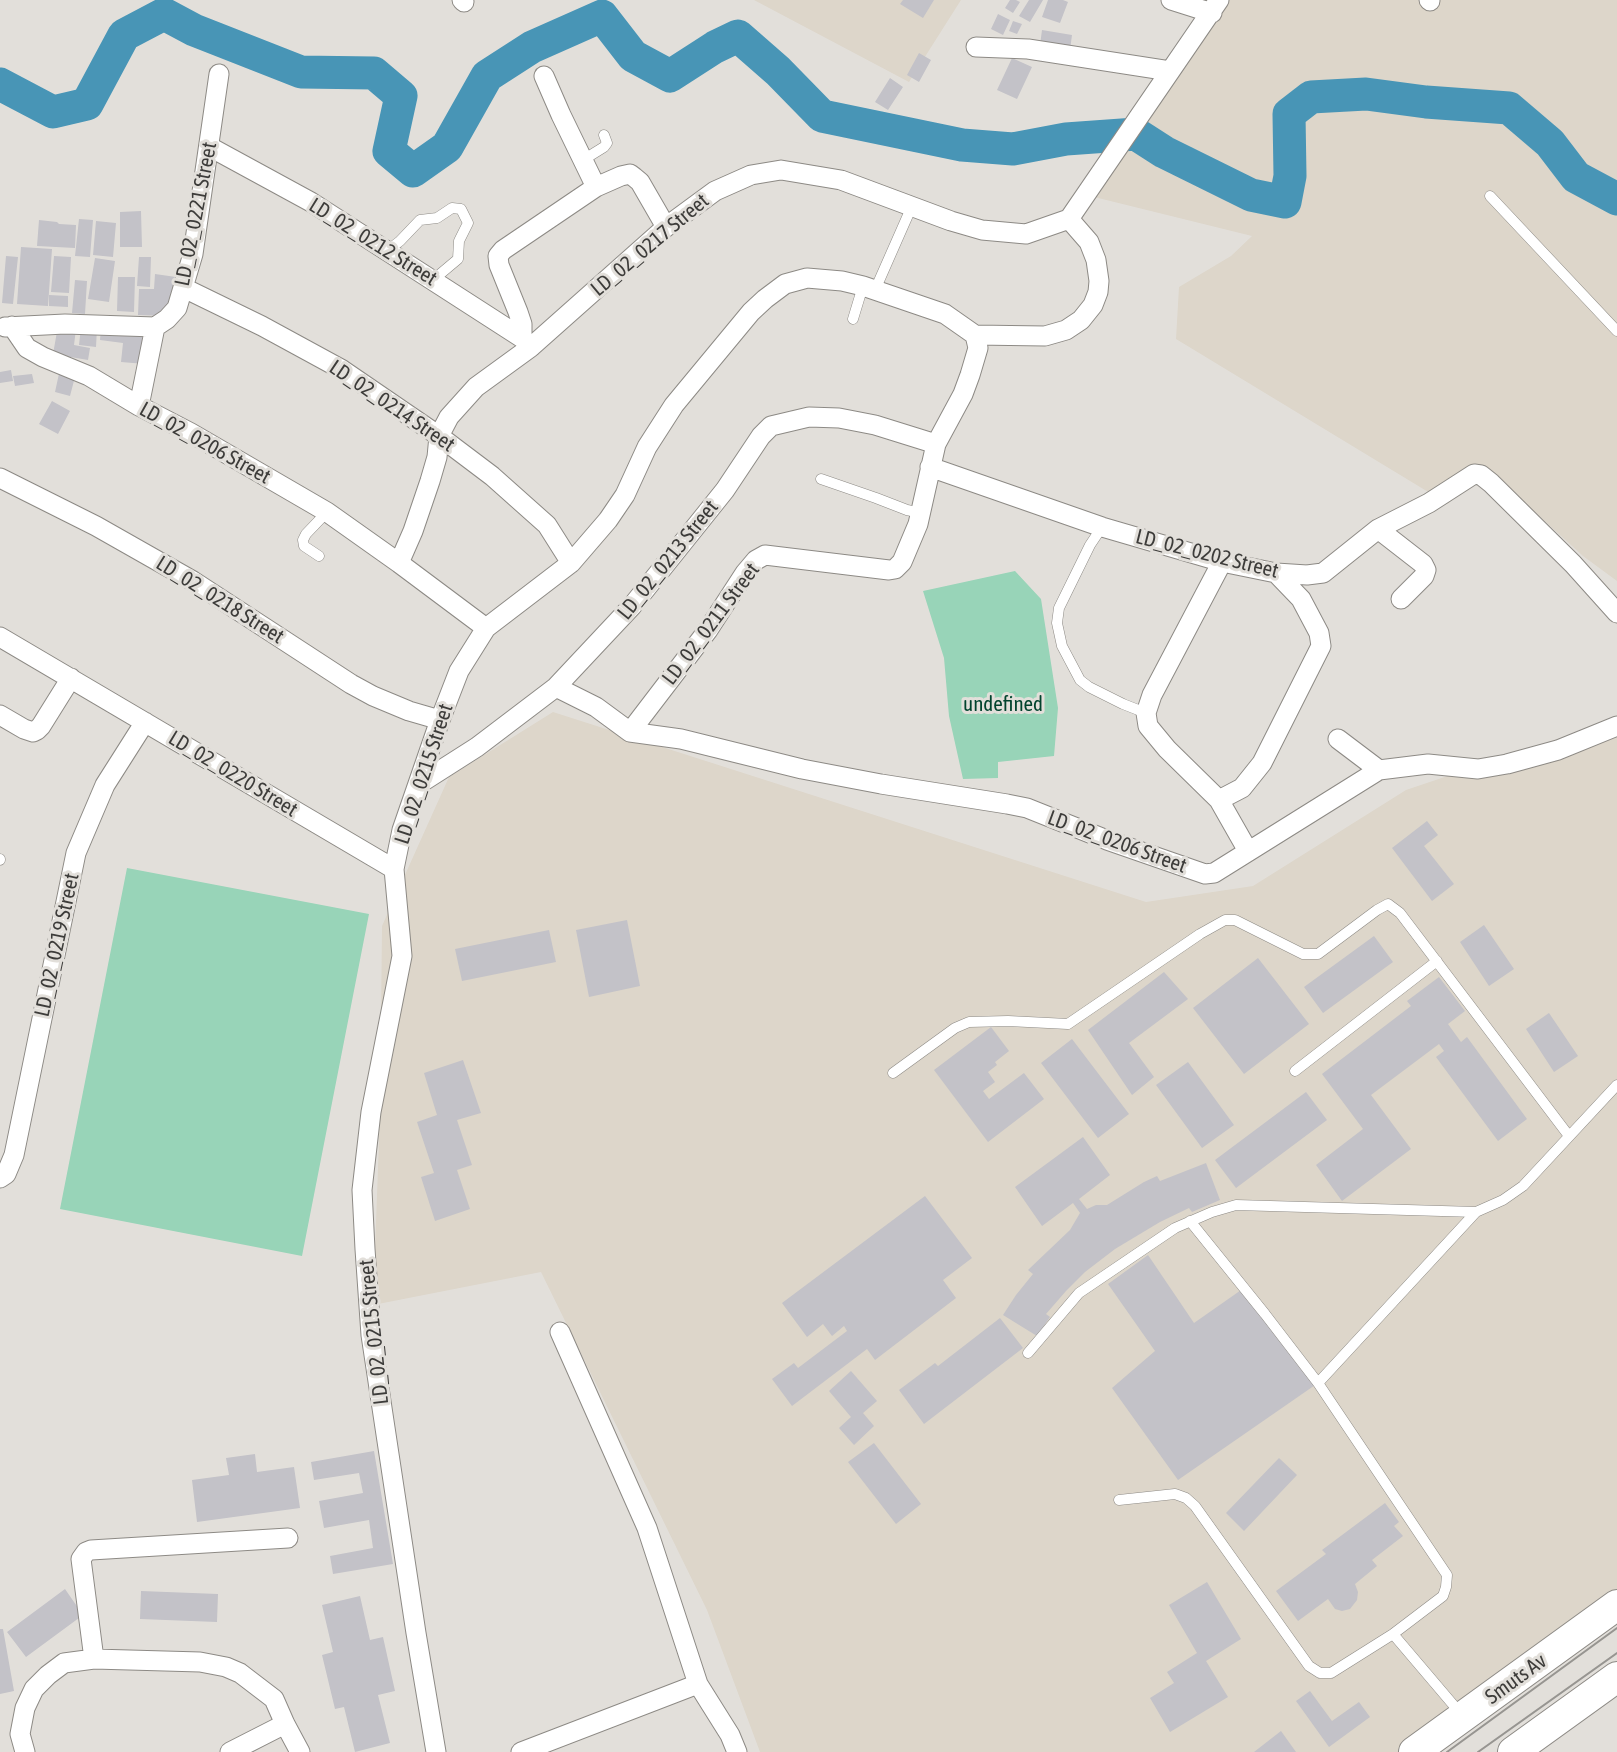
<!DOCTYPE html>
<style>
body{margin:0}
canvas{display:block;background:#e2dfda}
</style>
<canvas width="1617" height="1752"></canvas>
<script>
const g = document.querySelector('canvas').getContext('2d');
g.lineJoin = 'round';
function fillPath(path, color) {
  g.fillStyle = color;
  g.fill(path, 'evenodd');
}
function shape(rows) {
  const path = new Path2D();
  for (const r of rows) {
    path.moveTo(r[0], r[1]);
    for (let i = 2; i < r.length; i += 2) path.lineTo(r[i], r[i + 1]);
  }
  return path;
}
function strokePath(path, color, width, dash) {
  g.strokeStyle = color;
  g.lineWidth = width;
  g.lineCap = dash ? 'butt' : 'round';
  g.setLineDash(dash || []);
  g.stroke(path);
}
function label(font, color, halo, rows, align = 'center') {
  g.font = font + ' "Asap Condensed",sans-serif';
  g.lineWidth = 6;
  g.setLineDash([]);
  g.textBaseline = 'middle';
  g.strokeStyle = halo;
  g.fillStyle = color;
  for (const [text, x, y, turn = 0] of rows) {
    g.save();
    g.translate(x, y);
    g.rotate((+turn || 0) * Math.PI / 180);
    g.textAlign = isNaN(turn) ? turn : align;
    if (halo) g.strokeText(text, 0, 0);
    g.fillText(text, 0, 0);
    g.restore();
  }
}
fillPath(shape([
 [754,0,961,0,909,82],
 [1218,0,1617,0,1617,581,1583,556,1483,465,1448,504,1176,339,1179,287,1231,256,1252,236,1086,195],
 [553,712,1146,902,1253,886,1406,790,1617,719,1617,1592,1403,1752,760,1752,707,1610,541,1272,373,1305,380,1113,382,926,449,777]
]), '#ddd6ca');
fillPath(shape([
 [1015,571,1041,599,1058,708,1054,756,998,762,998,778,963,779,949,716,944,658,923,591],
 [127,868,369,914,302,1256,60,1209]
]), '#98d4b8');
strokePath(shape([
 [0,84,53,112,87,104,124,35,164,14,194,30,301,72,374,73,401,96,389,151,413,171,447,147,487,76,532,47,602,16,633,56,670,76,715,47,738,36,778,71,822,116,962,145,1013,149,1066,139,1136,134,1164,152,1251,195,1285,202,1290,176,1289,114,1311,97,1366,94,1426,102,1509,108,1550,143,1576,177,1617,199]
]), '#4895b6', 33);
fillPath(shape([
 [903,0,934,0,923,18,900,4],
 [1010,0,1016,0,1020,2,1013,13,1005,8],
 [1029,0,1043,0,1030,22,1019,16],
 [1048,0,1063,0,1068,2,1060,23,1042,17],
 [998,14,1010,20,1003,35,991,29],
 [1013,21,1022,24,1017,34,1009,31],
 [1042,30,1072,35,1070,50,1040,45],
 [919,53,931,60,919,82,907,75],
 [1012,58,1032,67,1017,99,997,90],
 [890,78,903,87,888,110,875,102],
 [141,211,142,247,120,247,120,212],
 [79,219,93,220,90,257,75,256],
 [39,220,57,222,59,224,76,225,75,248,37,246],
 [96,221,116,223,113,257,93,255],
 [21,247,52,249,48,306,17,304],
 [6,256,18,257,13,304,2,303],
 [54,256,71,257,69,293,51,292],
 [139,257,151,257,150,287,137,286],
 [95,258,115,261,109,302,88,299],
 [155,274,183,278,166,316,138,315,139,289,154,289],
 [118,277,135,277,134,312,117,311],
 [75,280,87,281,85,314,72,313],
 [49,295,68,296,68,307,49,306],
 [58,326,76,329,74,345,90,348,88,360,53,354],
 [81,327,97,328,96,347,79,345],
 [101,328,148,333,145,364,121,362,123,343,100,340],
 [60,369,76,373,70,396,55,392],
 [11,370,13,381,0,383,0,372],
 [32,374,34,383,15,386,13,376],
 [52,401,70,411,58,434,39,424],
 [1427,821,1438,835,1424,846,1454,884,1432,901,1392,848],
 [627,920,640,986,589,997,576,930],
 [1484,925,1514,969,1489,986,1460,942],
 [549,930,556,962,462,981,455,949],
 [1374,936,1393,962,1323,1013,1304,987],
 [1258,958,1309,1024,1244,1074,1193,1008],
 [1164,972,1188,999,1129,1043,1154,1077,1132,1095,1088,1030],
 [1439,977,1465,1011,1448,1024,1461,1042,1467,1037,1527,1119,1498,1141,1436,1057,1444,1051,1439,1044,1371,1095,1411,1149,1342,1201,1316,1165,1363,1129,1322,1074,1411,1006,1407,1001],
 [1549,1013,1578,1056,1554,1072,1526,1029],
 [991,1027,1009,1051,995,1062,997,1065,988,1072,995,1082,983,1091,989,1099,1024,1073,1044,1099,988,1142,934,1070],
 [1072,1039,1129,1114,1098,1138,1041,1063],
 [463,1060,481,1113,457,1120,472,1165,457,1170,470,1209,435,1221,421,1177,434,1173,417,1122,437,1115,424,1073],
 [1188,1062,1234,1125,1202,1148,1156,1085],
 [1306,1092,1327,1120,1236,1188,1215,1160],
 [1083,1137,1110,1175,1079,1199,1087,1209,1096,1205,1107,1205,1144,1182,1157,1176,1160,1181,1206,1163,1220,1200,1192,1212,1189,1208,1160,1222,1115,1249,1085,1272,1066,1291,1046,1314,1050,1317,1037,1336,1003,1315,1016,1295,1033,1274,1028,1270,1070,1230,1080,1213,1073,1203,1042,1226,1015,1187],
 [925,1196,972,1258,943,1280,956,1298,875,1360,867,1349,792,1406,772,1379,794,1363,798,1368,847,1331,844,1326,832,1336,823,1324,807,1337,782,1303],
 [1148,1255,1194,1323,1244,1288,1318,1383,1178,1480,1112,1388,1155,1351,1108,1284],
 [1000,1318,1023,1348,924,1424,899,1390,935,1363,938,1366],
 [851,1371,877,1401,863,1413,874,1426,854,1445,839,1428,851,1417,829,1391],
 [874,1443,921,1504,896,1524,848,1462],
 [374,1451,393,1564,333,1574,330,1556,373,1548,369,1520,324,1528,319,1501,363,1493,359,1473,314,1480,311,1462],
 [255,1454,257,1472,294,1467,300,1508,197,1522,192,1480,229,1475,226,1458],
 [1279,1458,1297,1475,1244,1531,1226,1513],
 [1385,1503,1399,1522,1394,1526,1403,1536,1372,1560,1377,1566,1355,1584,1358,1592,1357,1600,1350,1609,1342,1611,1335,1609,1328,1599,1298,1621,1276,1591,1326,1554,1322,1550],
 [1207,1582,1241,1639,1206,1661,1228,1697,1170,1732,1150,1698,1174,1683,1167,1672,1197,1653,1169,1605],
 [65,1589,83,1615,26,1657,7,1632],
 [141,1591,218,1594,217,1622,140,1619],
 [360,1596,370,1640,383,1637,395,1691,378,1695,390,1743,355,1752,344,1707,335,1709,322,1655,333,1652,322,1605],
 [0,1629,3,1629,14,1691,0,1694],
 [1310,1691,1332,1721,1359,1702,1370,1717,1329,1747,1296,1701],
 [1281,1731,1296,1752,1254,1752]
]), '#c3c2c8');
const lane = shape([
 [583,160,604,147,607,143,604,135],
 [1490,196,1617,331],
 [387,251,400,241,420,220,437,218,452,208,461,209,468,223,459,241,458,259,433,280],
 [875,290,912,206],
 [853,319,863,286],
 [821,479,876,498,907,510,921,513],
 [1102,527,1090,545,1059,608,1057,623,1062,646,1080,680,1089,687,1123,704,1146,713],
 [319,556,304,546,303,540,306,534,327,512],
 [0,860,0,859],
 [1295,1071,1437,961],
 [893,1073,955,1028,969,1022,1008,1021,1068,1024,1200,934,1225,920,1235,920,1303,954,1318,954,1377,910,1388,904,1400,913,1569,1136],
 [1028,1353,1079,1293,1175,1228,1212,1212,1236,1205,1476,1212],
 [1318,1383,1476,1212,1503,1200,1523,1186,1617,1085],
 [1119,1500,1175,1494,1186,1498,1195,1506,1309,1666,1320,1673,1331,1673,1393,1634,1443,1596,1446,1587,1447,1575,1318,1383,1265,1314,1190,1221],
 [1393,1634,1461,1714]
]);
const street = shape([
 [462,0,464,2],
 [1171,0,1212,13],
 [1429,0,1430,1],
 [976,47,1028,49,1170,71],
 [210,147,311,202,522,338,531,347],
 [596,187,621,176,630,174,634,177,640,182,666,227],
 [1069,219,1219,0],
 [184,288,262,326,341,369,439,436,492,476,547,525,571,563],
 [12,326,27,348,43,357,89,376,139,406,191,433,327,512,399,563,486,628],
 [5,327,65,324,155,327,167,319,177,308,193,254,219,74],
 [975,335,1045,336,1066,330,1081,320,1093,305,1098,292,1099,281,1096,260,1089,242,1069,219],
 [522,338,522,324,518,312,499,265,498,256,503,250,596,187,561,115,544,76],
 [139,406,155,327],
 [930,467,1102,527,1222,562,1276,573,1307,575,1323,573,1378,529,1429,503,1474,474,1481,475,1491,483,1573,564,1617,613],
 [0,478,96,526,193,581,351,684,373,696,409,711,440,720],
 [1378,529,1423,564,1426,570,1424,576,1401,599],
 [1222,562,1152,695,1146,713,1148,726,1167,749,1219,800,1248,851],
 [399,563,413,531,430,481,437,457,439,436,449,417,476,387,531,347,666,227,715,191,751,175,781,170,841,180,951,221,982,230,1026,234,1069,219],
 [0,637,394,869],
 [556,687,596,707,630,732,681,739,802,769,881,784,1007,804,1027,808,1107,840,1205,874,1214,873,1379,770,1428,764,1478,769,1507,764,1558,750,1617,726],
 [0,715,24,729,33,732,37,730,41,726,71,678],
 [630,732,708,630,745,573,756,560,765,555,889,570,895,569,902,562,918,524,936,444,963,394,970,375,978,348,975,335],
 [1338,739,1379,770],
 [419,784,477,747,556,687,632,606,725,490,761,436,771,426,809,417,839,418,875,425,936,444],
 [1219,800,1242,788,1262,763,1321,646,1319,633,1301,599,1276,573],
 [0,1178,6,1174,14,1155,76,853,105,785,145,722],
 [560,1332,647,1528,698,1684,730,1735,737,1752],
 [94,1659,81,1559,86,1552,91,1550,288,1538],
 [25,1752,20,1734,25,1708,34,1689,48,1675,64,1663,94,1659,200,1662,226,1667,240,1673,274,1699,285,1724,300,1752],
 [230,1752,285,1724],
 [436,1752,416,1633,371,1335,365,1249,362,1190,371,1112,402,956,394,869,402,830,440,720,459,671,486,628,571,563,608,520,625,495,647,447,674,405,751,312,765,299,785,284,807,278,842,281,863,286,945,314,975,335],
 [521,1752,698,1684]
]);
const primary = shape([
 [1414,1752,1617,1605],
 [1513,1752,1617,1677]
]);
strokePath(lane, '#8d8a85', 11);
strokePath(street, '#8d8a85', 21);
strokePath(primary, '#8d8a85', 32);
strokePath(lane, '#fff', 10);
strokePath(street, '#fff', 19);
strokePath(primary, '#fff', 30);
strokePath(shape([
 [1447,1752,1617,1628],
 [1478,1752,1617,1653]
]), '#979591', 2);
label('21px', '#3d3c3a', '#e2dfda', [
 ["LD_02_0221 Street",196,214,-79],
 ["LD_02_0212 Street",373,242,32],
 ["LD_02_0217 Street",650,245,-40],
 ["LD_02_0214 Street",392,406,34],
 ["LD_02_0206 Street",205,443,29],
 ["LD_02_0202 Street",1207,554,14],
 ["LD_02_0213 Street",668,560,-51],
 ["LD_02_0218 Street",220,600,32],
 ["LD_02_0211 Street",711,624,-53],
 ["LD_02_0220 Street",233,774,31],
 ["LD_02_0215 Street",424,774,-72],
 ["LD_02_0206 Street",1117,842,20],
 ["LD_02_0219 Street",57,945,-78],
 ["LD_02_0215 Street",374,1332,-96],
 ["Smuts Av",1516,1679,-36]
]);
label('21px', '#01432d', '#e2dfda', [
 ["undefined",1003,704]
]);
</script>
